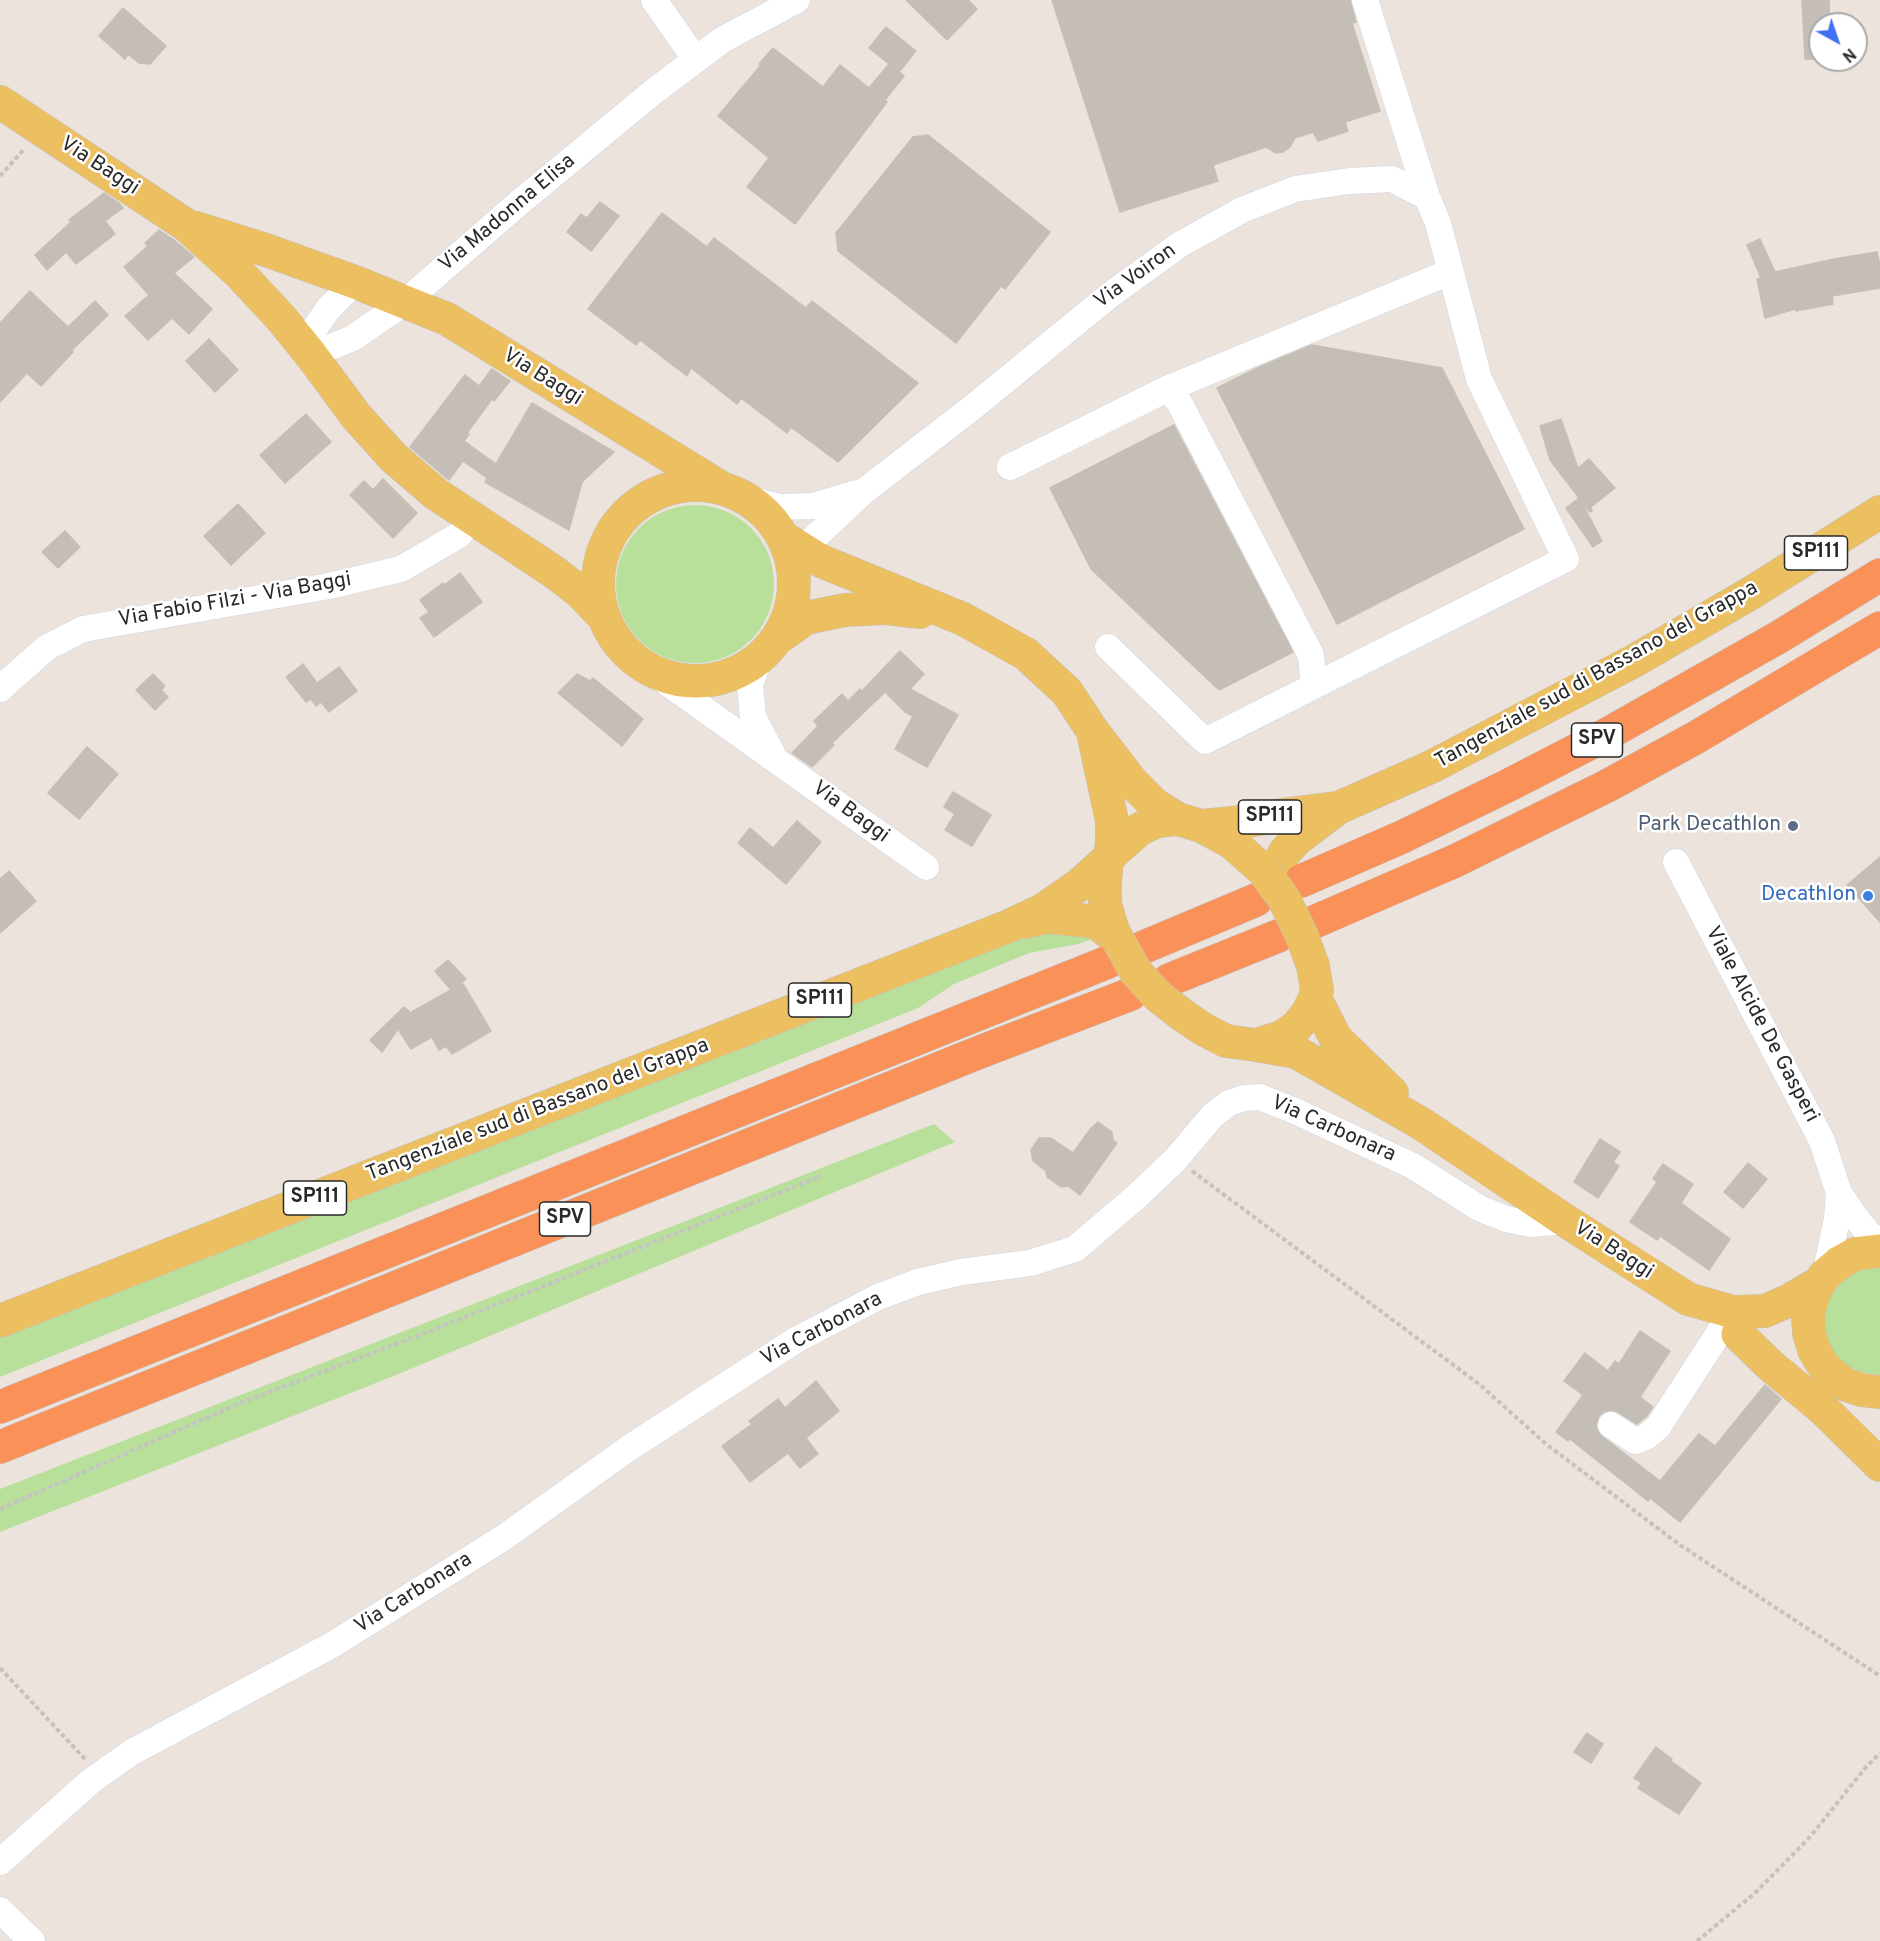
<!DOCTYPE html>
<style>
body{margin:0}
#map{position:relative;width:1880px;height:1941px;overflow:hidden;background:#ebe3dc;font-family:Overpass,sans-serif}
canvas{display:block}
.north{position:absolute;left:1808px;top:12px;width:60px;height:60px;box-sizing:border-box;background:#fff;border:2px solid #a9a9a9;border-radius:50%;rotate:140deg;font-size:16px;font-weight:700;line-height:24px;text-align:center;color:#292929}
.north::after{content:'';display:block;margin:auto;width:21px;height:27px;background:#4071f4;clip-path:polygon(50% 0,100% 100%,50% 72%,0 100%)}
</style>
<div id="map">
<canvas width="1880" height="1941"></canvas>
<div class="north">N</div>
</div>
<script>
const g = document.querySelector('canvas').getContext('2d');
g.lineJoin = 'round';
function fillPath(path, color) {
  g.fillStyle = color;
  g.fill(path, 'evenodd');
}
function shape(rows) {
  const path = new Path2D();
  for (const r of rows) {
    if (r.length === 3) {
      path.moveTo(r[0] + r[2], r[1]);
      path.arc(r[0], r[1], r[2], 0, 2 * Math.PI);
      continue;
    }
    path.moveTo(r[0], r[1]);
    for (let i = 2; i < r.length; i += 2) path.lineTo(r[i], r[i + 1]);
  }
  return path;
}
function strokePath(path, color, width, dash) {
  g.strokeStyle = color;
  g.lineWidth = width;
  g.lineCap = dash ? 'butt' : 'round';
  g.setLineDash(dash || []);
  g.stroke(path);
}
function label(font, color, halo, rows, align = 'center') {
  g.font = font + ' Overpass,sans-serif';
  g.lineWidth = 5;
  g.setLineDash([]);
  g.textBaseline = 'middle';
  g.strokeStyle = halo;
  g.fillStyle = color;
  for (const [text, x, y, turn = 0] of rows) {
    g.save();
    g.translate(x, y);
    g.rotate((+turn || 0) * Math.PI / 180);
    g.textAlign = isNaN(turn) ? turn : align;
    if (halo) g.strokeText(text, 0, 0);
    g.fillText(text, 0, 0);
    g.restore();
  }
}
fillPath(shape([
 [695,584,79],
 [1078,928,1098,937,1078,944,1029,953,954,984,918,1008,0,1377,0,1337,1018,937],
 [934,1124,955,1142,396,1375,0,1532,0,1489],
 [1880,1266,1880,1375,1879,1375,1860,1372,1843,1363,1832,1351,1825,1335,1823,1318,1827,1301,1836,1286,1848,1274,1864,1268]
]), '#b8e09a');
const building = shape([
 [906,0,968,0,977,9,947,40,906,0],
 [1052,0,1350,0,1356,22,1352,23,1380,111,1345,122,1348,131,1318,141,1313,132,1295,138,1290,147,1283,152,1276,153,1266,147,1213,165,1218,181,1120,212,1052,0],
 [1802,0,1829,0,1830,24,1820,24,1820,59,1805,59,1802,0],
 [123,8,166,46,150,64,139,63,128,54,125,59,99,36,123,8],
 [886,27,916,51,899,72,893,67,904,76,885,100,887,102,795,224,747,187,769,158,718,116,761,65,759,64,773,48,823,87,840,65,869,88,889,64,869,48,886,27],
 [928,135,1050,232,1005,289,1001,286,956,343,838,251,836,233,913,137,928,135],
 [104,193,119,203,123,208,105,221,115,234,76,264,66,252,47,270,35,255,71,222,69,220,104,193],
 [600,202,619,216,591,251,567,232,581,214,587,218,600,202],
 [662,213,707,247,714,238,806,308,812,301,918,383,838,462,791,427,787,433,741,398,737,404,691,368,687,376,640,340,636,345,588,309,662,213],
 [159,230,174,240,194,257,174,273,212,309,189,334,172,318,148,340,125,316,149,295,124,267,148,246,145,243,159,230],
 [1760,239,1775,272,1834,259,1877,252,1880,265,1880,288,1832,296,1833,304,1796,311,1795,309,1765,318,1757,279,1761,278,1747,245,1760,239],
 [30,291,68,327,95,301,108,315,71,351,73,352,41,386,27,373,0,402,0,323,30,291],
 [209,339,238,370,215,392,186,361,209,339],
 [1312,345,1442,368,1524,529,1337,624,1217,388,1257,368,1312,345],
 [492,369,510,381,494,401,492,399,467,433,469,434,464,441,496,464,532,403,614,452,582,482,569,530,485,482,487,478,463,461,449,480,410,447,465,375,479,386,492,369],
 [306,414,331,442,285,483,260,455,306,414],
 [1561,419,1578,468,1589,459,1615,488,1591,507,1592,511,1590,512,1581,501,1602,541,1593,547,1566,508,1579,498,1550,460,1540,426,1561,419],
 [1174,425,1293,652,1219,690,1091,569,1050,488,1174,425],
 [383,479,417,513,393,538,350,495,364,481,373,490,383,479],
 [238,504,265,533,231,565,204,536,238,504],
 [65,531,80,547,58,568,42,552,65,531],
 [460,573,482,602,434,637,420,618,429,612,420,600,443,583,444,585,460,573],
 [900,651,924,674,910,689,958,715,927,767,895,749,913,716,905,712,885,692,832,743,834,745,812,767,792,753,818,726,814,721,842,694,848,701,860,689,862,691,900,651],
 [303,664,317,683,339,667,357,691,329,712,321,702,316,706,311,699,306,702,286,677,303,664],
 [153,674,165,686,161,690,168,697,155,710,136,690,153,674],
 [577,674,590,681,593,678,643,719,622,746,558,693,577,674],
 [87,747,118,774,79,819,48,793,87,747],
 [953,792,991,815,972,846,945,830,955,814,944,807,953,792],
 [797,821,821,842,786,884,738,843,750,828,773,848,797,821],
 [1880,857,1880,922,1847,885,1880,857],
 [9,871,36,901,0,933,0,879,9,871],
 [448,960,466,979,455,988,463,984,491,1031,452,1054,446,1046,439,1050,432,1037,411,1049,398,1029,382,1052,370,1040,404,1007,409,1011,406,1015,451,990,435,971,448,960],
 [1098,1122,1112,1132,1113,1140,1117,1143,1080,1195,1068,1186,1061,1187,1047,1177,1046,1171,1033,1161,1031,1150,1039,1138,1051,1138,1073,1153,1091,1128,1098,1122],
 [1600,1139,1620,1152,1613,1162,1619,1166,1598,1198,1574,1182,1600,1139],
 [1748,1163,1767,1179,1743,1208,1724,1192,1748,1163],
 [1663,1164,1693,1184,1681,1203,1730,1239,1709,1270,1660,1236,1657,1240,1630,1222,1657,1182,1653,1179,1663,1164],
 [1640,1331,1670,1351,1640,1397,1653,1407,1646,1417,1637,1424,1619,1413,1611,1410,1604,1412,1599,1416,1596,1425,1598,1432,1603,1437,1660,1481,1699,1434,1715,1446,1765,1385,1781,1399,1680,1522,1650,1498,1648,1501,1570,1439,1568,1441,1556,1432,1583,1395,1564,1381,1585,1353,1608,1371,1615,1361,1619,1364,1640,1331],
 [816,1381,839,1411,806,1438,818,1454,800,1468,788,1453,750,1482,722,1446,752,1424,749,1421,778,1399,785,1408,816,1381],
 [1587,1733,1603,1744,1591,1763,1574,1752,1587,1733],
 [1656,1747,1672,1759,1671,1761,1701,1783,1679,1814,1638,1788,1642,1783,1634,1778,1656,1747]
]);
fillPath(building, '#c4beb7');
strokePath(building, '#c6bfb5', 1.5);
const minor = shape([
 [654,0,696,60],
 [1365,0,1427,197],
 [355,282,328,309,313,331,311,355,353,338,405,302,520,202,653,92,722,40,797,0],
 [1169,388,1450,272],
 [1010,467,1169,388,1180,404,1311,655,1314,686],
 [745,498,780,507,813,506,857,493],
 [794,570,804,550,816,536,863,492,973,407,1110,295,1179,245,1242,210,1295,189,1349,181,1392,179,1427,197,1438,223,1479,379,1566,559,1205,741,1108,647],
 [759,659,750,685,753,717,772,753],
 [649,670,926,867],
 [0,689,46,648,83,629,329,586,401,569,459,535,473,518],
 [1676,862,1822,1141,1839,1193,1856,1218,1869,1234,1880,1242],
 [1825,1275,1837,1219,1839,1193],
 [1611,1425,1635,1441,1646,1437,1658,1427,1724,1325],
 [0,1862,91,1781,132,1752,332,1645,503,1538,629,1448,796,1340,878,1297,918,1282,961,1272,1030,1263,1075,1249,1136,1197,1176,1159,1212,1116,1229,1103,1244,1098,1260,1097,1295,1111,1413,1166,1479,1208,1506,1219,1531,1224,1566,1221],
 [0,1910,32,1941]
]);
const major = shape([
 [0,102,186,225,239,273,281,318,311,355,356,416,393,457,436,494,554,572,580,592,603,616],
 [196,228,266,250,355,282,447,319,720,487],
 [696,583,98],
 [784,538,821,561,963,619,1026,654,1067,692,1092,730,1132,782,1155,805,1178,819],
 [778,638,806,618,845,610,886,608,920,612],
 [1094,737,1112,821,1112,842,1110,856],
 [1201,826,1243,822,1281,815,1336,808],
 [1278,864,1285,852,1296,840,1338,808,1431,767,1634,661,1751,593,1880,512],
 [1025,922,1048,917,1089,921,1097,923,1117,939],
 [1113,931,1105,904,1105,882,1107,860,1116,850,1140,829,1157,821,1178,819,1201,826,1231,842,1263,870],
 [1315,998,1336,1039,1392,1093],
 [1181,1014,1203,1029,1226,1041,1256,1045,1282,1037,1296,1027,1307,1014,1315,998,1317,990,1313,966],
 [1256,1045,1296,1052,1422,1124,1566,1221,1688,1299,1733,1312,1765,1311,1790,1300,1819,1283],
 [1880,1251,1855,1254,1839,1263,1825,1275,1819,1283,1812,1299,1808,1316,1809,1333,1814,1350,1823,1365,1834,1376,1847,1385,1862,1390,1880,1392],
 [0,1321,1009,926,1043,910,1079,885,1107,860],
 [1738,1334,1771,1366,1823,1409,1880,1465]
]);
const highway = shape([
 [1301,881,1402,837,1507,786,1602,737,1779,637,1880,575],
 [1314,922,1455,861,1607,786,1695,738,1880,628],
 [1144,947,1256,900],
 [1169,980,1278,936],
 [0,1407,1108,962],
 [0,1447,980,1052,1131,994]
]);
strokePath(minor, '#d1d6e2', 27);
strokePath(major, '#c3c3c3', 34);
strokePath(highway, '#c3c3c3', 34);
strokePath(shape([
 [0,176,25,148],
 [1192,1171,1479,1384,1546,1444,1680,1545,1880,1676],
 [0,1509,238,1404,430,1331,821,1176],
 [0,1668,85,1759],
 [1697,1941,1755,1893,1810,1837,1866,1767,1880,1753]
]), '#c3c3c3', 4, [4.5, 3]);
strokePath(minor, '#fff', 26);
strokePath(major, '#ecbf60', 33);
strokePath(highway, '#f99159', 33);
const majorBridge = shape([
 [1263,870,1284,899,1302,936,1313,966],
 [1113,931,1136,972,1158,996,1181,1014]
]);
strokePath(majorBridge, '#c3c3c3', 34, []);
strokePath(majorBridge, '#ecbf60', 33);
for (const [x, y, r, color] of [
 [1793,826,6,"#5c6f8a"],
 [1868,896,6,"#3f7fe0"]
]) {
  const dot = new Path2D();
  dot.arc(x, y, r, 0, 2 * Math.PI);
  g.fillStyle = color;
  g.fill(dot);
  strokePath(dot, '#fff', 2);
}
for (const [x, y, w] of [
 [1816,553,63],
 [1597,740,51],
 [1270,817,63],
 [820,1000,63],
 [315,1198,63],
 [565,1219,51]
]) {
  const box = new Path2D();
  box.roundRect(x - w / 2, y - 17, w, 34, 4.5);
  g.fillStyle = '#fff';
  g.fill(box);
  strokePath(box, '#292929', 1.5);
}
label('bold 20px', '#292929', null, [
 ["SP111",1816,553],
 ["SPV",1597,740],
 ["SP111",1270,817],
 ["SP111",820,1000],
 ["SP111",315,1198],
 ["SPV",565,1219]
]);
label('21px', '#292929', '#fff', [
 ["Via Baggi",99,167,33],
 ["Via Madonna Elisa",508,214,-40],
 ["Via Voiron",1136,277,-36],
 ["Via Baggi",542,378,32],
 ["Via Fabio Filzi - Via Baggi",235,601,-10],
 ["Tangenziale sud di Bassano del Grappa",1597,676,-29],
 ["Via Baggi",850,813,36],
 ["Viale Alcide De Gasperi",1761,1025,62],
 ["Tangenziale sud di Bassano del Grappa",538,1111,-21],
 ["Via Carbonara",1333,1130,24],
 ["Via Baggi",1613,1251,33],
 ["Via Carbonara",822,1330,-28],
 ["Via Carbonara",414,1594,-32]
]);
label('21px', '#4e5e75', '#fff', [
 ["Park Decathlon",1781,826]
], 'right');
label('21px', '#366cbe', '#fff', [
 ["Decathlon",1856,896]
], 'right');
</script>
